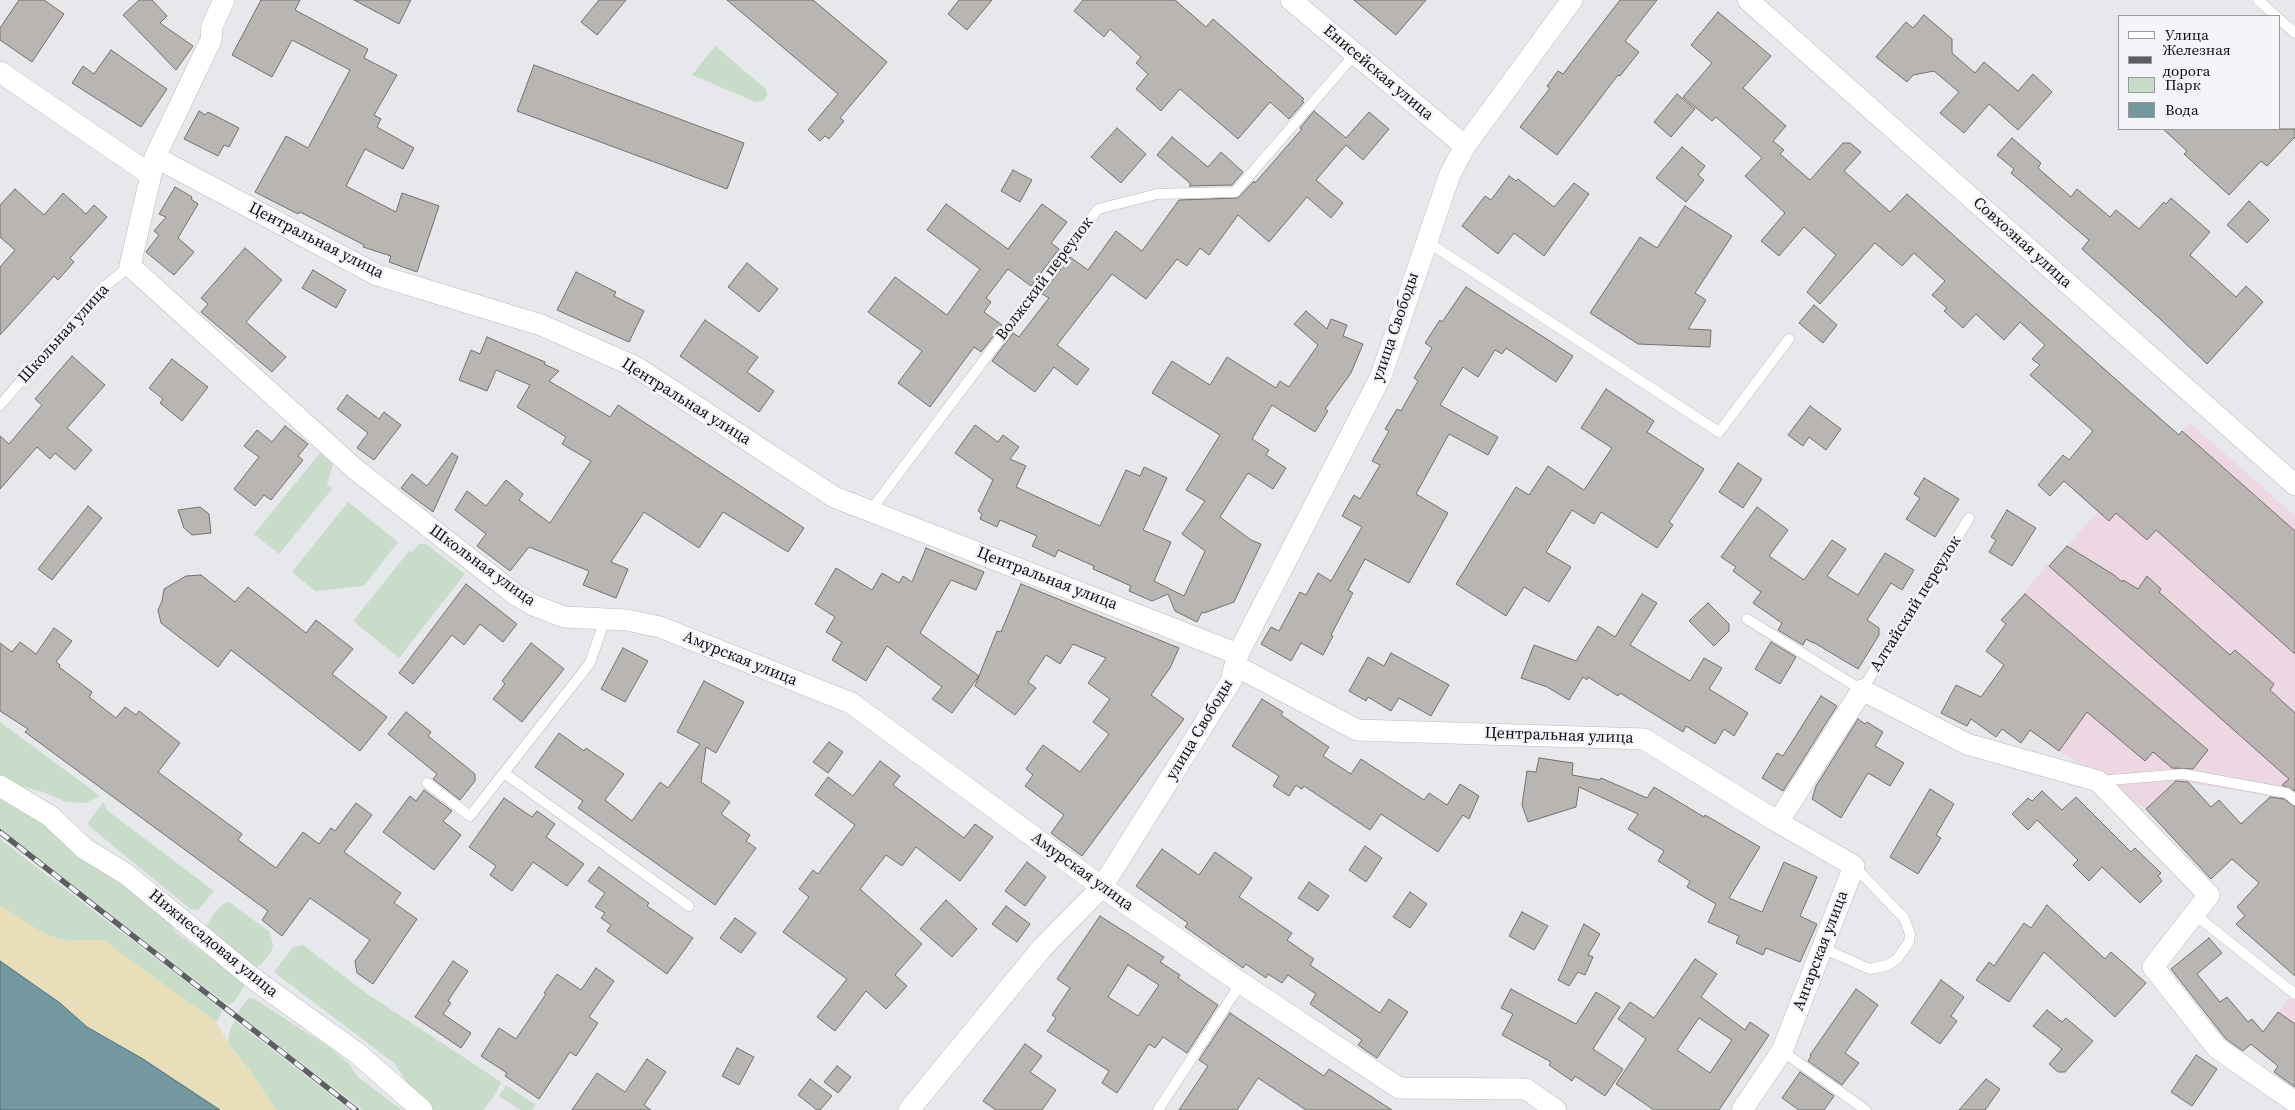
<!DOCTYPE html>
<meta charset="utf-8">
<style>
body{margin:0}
#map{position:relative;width:2295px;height:1110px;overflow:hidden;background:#e6e8ec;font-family:"Source Serif 4",serif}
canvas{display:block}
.legend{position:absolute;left:2118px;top:15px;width:162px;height:115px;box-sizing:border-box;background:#f3f5f9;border:1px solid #97999c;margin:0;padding:6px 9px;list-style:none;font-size:15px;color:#0e0f10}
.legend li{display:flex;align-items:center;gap:10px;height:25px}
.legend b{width:25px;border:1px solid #97999c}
</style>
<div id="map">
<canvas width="2295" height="1110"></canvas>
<ul class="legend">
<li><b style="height:6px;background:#fff"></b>Улица</li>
<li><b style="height:6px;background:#5e5f61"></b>Железная дорога</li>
<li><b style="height:14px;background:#c9dcc9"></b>Парк</li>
<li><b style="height:14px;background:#73989f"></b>Вода</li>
</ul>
</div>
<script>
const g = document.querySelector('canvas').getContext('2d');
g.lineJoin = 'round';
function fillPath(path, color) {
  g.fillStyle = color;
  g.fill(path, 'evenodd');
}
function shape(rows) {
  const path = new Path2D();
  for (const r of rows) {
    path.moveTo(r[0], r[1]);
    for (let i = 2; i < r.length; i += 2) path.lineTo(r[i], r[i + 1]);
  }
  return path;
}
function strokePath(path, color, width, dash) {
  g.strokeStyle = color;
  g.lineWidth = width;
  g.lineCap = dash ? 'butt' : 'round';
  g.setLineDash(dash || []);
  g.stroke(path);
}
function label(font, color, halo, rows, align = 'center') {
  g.font = font + ' "Source Serif 4",serif';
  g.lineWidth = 5;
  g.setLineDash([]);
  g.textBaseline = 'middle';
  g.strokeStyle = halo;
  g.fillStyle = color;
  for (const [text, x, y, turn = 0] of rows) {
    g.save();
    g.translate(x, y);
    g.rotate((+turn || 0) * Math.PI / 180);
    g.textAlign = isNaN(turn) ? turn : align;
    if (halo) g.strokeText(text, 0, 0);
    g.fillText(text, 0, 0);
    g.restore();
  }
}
fillPath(shape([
 [2190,423,2295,516,2295,803,2291,800,2177,781,2146,809,2030,731,2021,743,2002,729,1996,737,1984,728,2039,653,2001,620,2047,565,2049,566,2098,512,2093,507,2112,485,2124,496],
 [2295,990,2295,1078,2252,1047]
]), '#edd7e3');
fillPath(shape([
 [715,46,766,89,767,95,764,100,756,102,692,75],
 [320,453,333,464,327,485,332,489,279,554,254,534],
 [348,502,398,542,364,586,315,591,292,572],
 [418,544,426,544,465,574,399,658,353,621,409,551,412,552],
 [0,722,100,796,85,803,66,802,46,793,17,785,0,774],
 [0,793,116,879,168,921,176,932,241,980,244,984,243,988,234,1002,229,1005,224,1002,0,829],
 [103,802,108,811,214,891,198,910,190,909,89,826,88,823],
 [0,839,219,1007,222,1011,219,1018,216,1022,101,940,68,941,48,936,0,906],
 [229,902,270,932,273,945,271,952,261,965,254,967,206,927,215,912,224,903],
 [303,945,366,993,501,1082,495,1095,483,1110,434,1110,413,1092,394,1063,274,972,292,948],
 [248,998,253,998,329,1047,349,1064,358,1077,402,1110,363,1110,239,1015,238,1012],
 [235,1021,350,1110,278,1110,272,1105,251,1072,228,1044,230,1029],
 [506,1085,536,1105,532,1110,520,1110,499,1096]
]), '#c9dcc9');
fillPath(shape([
 [0,906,48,936,68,941,101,940,106,942,216,1022,232,1050,251,1072,272,1105,278,1110,220,1110,114,1042,87,1027,60,1003,0,961]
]), '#e8deb9');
const water = shape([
 [0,961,60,1003,87,1027,143,1059,220,1110,0,1110,0,961]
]);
fillPath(water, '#73989f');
strokePath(water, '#556f74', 1);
const building = shape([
 [19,0,44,0,64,14,32,62,0,40,0,28,19,0],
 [139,0,152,0,167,16,160,23,193,46,176,70,123,15,139,0],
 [261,0,300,0,295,10,368,49,364,58,397,75,374,115,381,119,377,127,414,148,403,169,365,149,346,186,396,212,402,193,439,206,417,272,389,262,391,256,363,247,364,245,300,212,298,214,255,192,286,136,308,148,350,70,292,40,272,77,232,55,261,0],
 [354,0,411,0,399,24,354,0],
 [599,0,626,0,597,35,581,22,599,0],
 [727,0,813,0,887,62,840,118,844,121,829,139,825,136,820,141,808,130,838,94,727,0],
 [959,0,992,0,967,30,948,14,959,0],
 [1083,0,1175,0,1206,27,1213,19,1304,99,1302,101,1304,102,1289,119,1270,102,1238,139,1180,89,1161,111,1136,89,1148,74,1136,63,1141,57,1110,29,1104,37,1074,11,1083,0],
 [1354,0,1426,0,1396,35,1354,0],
 [1620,0,1657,0,1625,41,1639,52,1620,76,1618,75,1557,155,1520,127,1550,88,1547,86,1558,71,1563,74,1620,0],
 [1718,12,1771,56,1743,88,1786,126,1773,141,1784,150,1780,154,1810,180,1843,143,1850,143,1861,152,1844,171,1890,212,1907,194,2129,391,2179,435,2182,431,2295,531,2295,654,2156,530,2147,540,2116,513,2109,521,2064,481,2050,496,2038,485,2063,455,2069,460,2093,431,2030,375,2040,365,2032,359,2045,345,2020,322,2004,340,1976,314,1963,328,1944,311,1947,308,1932,295,1945,281,1914,253,1902,266,1875,243,1820,304,1807,292,1836,255,1804,227,1779,256,1761,241,1785,213,1745,176,1762,158,1716,117,1712,121,1683,97,1712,63,1691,45,1718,12],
 [1924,15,1952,39,1952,53,1975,73,1984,62,2018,91,2033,74,2052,92,2018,130,1989,104,1964,133,1940,113,1959,92,1934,71,1913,75,1907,82,1876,57,1906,22,1913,28,1924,15],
 [111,50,167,89,141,127,72,83,83,66,94,74,111,50],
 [534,65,744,143,727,189,517,111,534,65],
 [1677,94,1695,109,1671,137,1654,122,1677,94],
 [199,111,205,115,208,112,239,128,229,147,224,145,218,156,184,139,199,111],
 [1314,111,1346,138,1369,112,1389,129,1363,160,1346,145,1316,180,1343,203,1331,218,1307,197,1269,242,1238,215,1209,255,1200,248,1187,266,1177,259,1146,299,1112,274,1057,345,1089,369,1077,385,1054,367,1035,392,992,361,1013,333,1019,337,1049,298,1042,294,1070,257,1088,270,1116,231,1142,251,1179,200,1238,198,1254,181,1255,183,1302,129,1300,128,1314,111],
 [1117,128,1146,154,1121,183,1091,157,1117,128],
 [2163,129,2295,129,2295,137,2267,166,2261,161,2229,195,2184,154,2187,151,2163,129],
 [1172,137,1208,167,1221,152,1243,172,1232,185,1189,186,1191,184,1157,155,1172,137],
 [2012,138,2041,163,2038,168,2071,197,2077,189,2110,217,2116,210,2139,229,2164,202,2166,204,2171,198,2210,232,2190,255,2236,297,2246,286,2263,302,2207,364,2159,318,2082,249,2089,240,2011,173,2014,169,1997,155,2012,138],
 [1682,147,1705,166,1698,175,1704,180,1686,202,1656,178,1682,147],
 [1013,170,1032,180,1020,202,1001,191,1013,170],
 [1509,176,1516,181,1518,179,1554,207,1574,183,1589,194,1544,256,1514,233,1498,254,1462,226,1485,196,1491,200,1509,176],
 [175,187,192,197,191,199,198,204,178,238,194,252,174,275,146,252,159,235,154,231,166,217,159,214,175,187],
 [15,189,44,215,63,193,86,214,94,205,107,217,70,258,74,262,58,280,54,276,0,335,0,267,15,250,0,237,0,205,15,189],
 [2249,201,2269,220,2247,243,2227,225,2249,201],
 [946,204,1008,249,1042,204,1067,222,1051,243,1059,249,1031,286,1008,269,986,298,991,302,984,312,1002,325,981,352,974,347,930,407,898,383,922,351,868,312,895,277,947,315,980,269,927,230,946,204],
 [1685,206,1732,236,1695,293,1706,300,1688,329,1711,330,1710,347,1638,344,1590,313,1640,237,1657,248,1685,206],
 [245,248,282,280,246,322,286,357,272,372,201,312,208,304,201,298,245,248],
 [747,263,778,289,759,312,728,287,747,263],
 [313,270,346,290,336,308,302,288,313,270],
 [576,272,616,292,614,296,644,311,629,342,557,310,576,272],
 [1466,287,1573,356,1556,382,1506,348,1502,354,1495,350,1478,377,1463,367,1440,405,1498,437,1488,455,1449,434,1416,494,1448,513,1409,583,1365,559,1348,590,1353,593,1331,635,1333,636,1323,655,1301,643,1291,661,1261,644,1271,627,1279,631,1300,592,1306,595,1318,573,1331,581,1362,527,1342,516,1354,495,1360,499,1380,465,1372,461,1389,431,1385,429,1397,409,1401,411,1418,381,1414,378,1432,348,1425,343,1440,320,1442,322,1466,287],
 [1814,305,1837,325,1823,343,1799,323,1814,305],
 [1306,311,1327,329,1331,319,1347,325,1343,336,1363,344,1351,373,1325,409,1328,411,1315,432,1272,405,1252,439,1269,450,1266,455,1286,468,1273,489,1248,473,1220,517,1251,540,1261,544,1234,602,1204,613,1202,612,1197,622,1175,611,1168,594,1152,601,1129,591,1131,586,1093,569,1094,566,1058,550,1055,557,1032,546,1037,536,1000,520,997,527,980,519,982,514,978,511,993,480,955,453,975,425,998,442,1003,435,1019,447,1010,459,1026,466,1016,487,1100,526,1126,470,1140,476,1144,467,1167,478,1143,530,1171,542,1154,581,1184,596,1205,551,1182,534,1205,501,1186,490,1220,435,1152,393,1172,361,1210,385,1227,357,1276,388,1280,381,1289,387,1318,345,1294,324,1306,311],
 [705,320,758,357,747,372,774,391,759,412,680,356,705,320],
 [487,337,545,362,544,364,559,371,549,381,610,417,618,405,804,528,788,552,723,512,699,548,644,512,611,562,628,569,616,598,583,585,589,571,529,547,510,571,477,546,486,534,455,510,467,491,486,506,506,480,523,494,519,500,550,523,591,461,562,444,566,437,517,407,530,385,496,370,487,391,459,380,471,350,480,354,487,337],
 [72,356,105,385,67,428,92,450,75,470,55,453,50,459,37,447,0,489,0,436,9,444,42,405,35,399,72,356],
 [172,359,208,387,182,421,160,403,163,399,149,388,172,359],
 [1606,389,1654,421,1647,432,1704,469,1669,522,1673,525,1657,548,1601,512,1594,524,1572,510,1546,552,1571,567,1549,602,1524,587,1506,616,1456,584,1516,487,1529,495,1548,466,1584,490,1612,448,1581,428,1606,389],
 [347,395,379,419,384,412,401,425,374,460,357,448,368,433,337,409,347,395],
 [1810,406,1841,429,1826,450,1809,437,1803,446,1788,435,1810,406],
 [285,426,308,444,298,456,303,460,271,500,264,495,255,506,234,489,259,457,244,446,257,430,272,442,285,426],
 [452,453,458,457,433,512,401,488,412,474,427,486,452,453],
 [1738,463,1762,479,1743,508,1719,492,1738,463],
 [1924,478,1959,499,1935,537,1906,519,1920,498,1914,494,1924,478],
 [88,506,102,518,52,580,38,569,88,506],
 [200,507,209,514,211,533,192,535,184,528,178,510,200,507],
 [1757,507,1788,530,1769,556,1804,580,1832,540,1846,549,1827,576,1858,595,1885,553,1914,570,1902,590,1891,583,1867,620,1879,628,1879,635,1858,669,1813,642,1813,643,1806,639,1803,645,1778,630,1782,623,1753,603,1761,592,1733,571,1736,567,1721,557,1757,507],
 [2007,510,2036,528,2012,566,1989,552,1996,540,1991,537,2007,510],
 [2067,546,2114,575,2122,582,2123,580,2138,589,2147,576,2161,589,2159,592,2230,655,2235,650,2274,684,2270,690,2295,713,2295,791,2282,785,2289,779,2049,566,2067,546],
 [926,548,984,572,976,590,951,580,920,633,979,676,952,713,932,699,942,687,887,646,866,681,832,660,842,642,826,632,835,617,815,604,836,568,872,590,882,573,899,583,903,576,912,582,926,548],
 [201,575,235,602,248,587,306,633,316,620,353,649,332,674,387,717,360,751,231,650,218,667,161,623,158,610,162,601,164,589,186,576,201,575],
 [466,584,517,624,503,642,480,624,464,645,452,635,413,684,399,673,466,584],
 [1021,584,1179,648,1170,668,1151,695,1184,719,1082,856,1051,833,1064,815,1025,786,1033,775,1026,769,1043,745,1080,772,1109,734,1093,722,1110,699,1088,683,1106,658,1073,644,1060,664,1046,655,1028,682,1036,688,1015,715,975,686,997,631,1001,632,1021,584],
 [1642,594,1657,603,1630,645,1690,681,1704,658,1722,668,1709,689,1748,713,1734,736,1724,729,1715,744,1686,726,1683,732,1620,693,1618,696,1588,677,1587,680,1583,677,1569,700,1547,687,1521,678,1534,645,1576,661,1598,626,1615,637,1642,594],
 [2025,594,2208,750,2193,769,2172,768,2153,752,2145,761,2087,712,2059,751,2030,730,2021,743,2002,729,1996,737,1971,719,1967,726,1941,713,1956,685,1981,697,2004,665,1986,651,2006,624,2001,620,2025,594],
 [1708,603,1729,624,1729,631,1714,646,1689,621,1708,603],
 [54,628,72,641,56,662,60,665,59,667,92,692,89,697,116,718,125,707,136,715,139,711,180,743,158,772,242,834,238,840,276,868,303,832,319,844,331,828,335,831,356,803,372,815,344,852,401,893,394,903,417,919,373,984,357,973,355,961,370,940,310,898,282,936,262,920,268,911,25,732,28,729,0,711,0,643,12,652,20,642,36,654,54,628],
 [1771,642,1796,657,1780,684,1755,669,1771,642],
 [531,643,564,669,522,722,493,699,505,684,502,681,531,643],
 [623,648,648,661,625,702,601,689,623,648],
 [1391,653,1449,685,1431,716,1399,698,1391,711,1368,697,1366,701,1349,691,1368,657,1384,666,1391,653],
 [704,681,744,702,716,753,706,747,701,782,730,802,721,814,750,835,746,841,756,848,715,905,578,808,583,801,535,767,559,733,584,751,586,748,624,774,605,800,632,821,660,782,668,788,700,744,677,732,704,681],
 [1821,696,1837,706,1783,791,1762,778,1777,753,1783,756,1821,696],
 [1262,699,1283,712,1281,715,1329,747,1323,756,1351,774,1361,759,1424,800,1429,793,1447,805,1460,784,1479,796,1469,819,1463,815,1438,852,1381,814,1370,830,1304,786,1302,789,1296,785,1289,796,1273,786,1279,776,1232,746,1262,699],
 [406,712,431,732,428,736,475,774,475,781,460,800,433,779,437,774,388,734,406,712],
 [1858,719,1865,724,1867,722,1883,732,1875,746,1904,763,1890,786,1868,773,1841,818,1812,799,1816,786,1858,719],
 [829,742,843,752,828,773,813,762,829,742],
 [1539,758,1573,763,1572,775,1600,780,1601,778,1647,798,1654,787,1704,817,1705,815,1760,847,1729,898,1762,912,1784,862,1817,877,1800,916,1817,924,1800,962,1766,948,1763,955,1736,943,1739,936,1708,922,1716,904,1687,887,1690,881,1658,861,1664,851,1628,829,1638,814,1579,787,1576,807,1528,822,1522,805,1527,771,1536,772,1539,758],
 [880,761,900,776,893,785,964,838,975,824,993,837,960,881,916,847,902,866,886,855,860,889,922,944,895,975,907,986,886,1009,866,991,835,1031,817,1017,847,979,783,932,809,897,799,889,813,870,818,874,855,825,815,795,828,777,853,796,880,761],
 [2176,781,2188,782,2211,807,2219,800,2241,824,2270,797,2284,799,2295,807,2295,976,2236,924,2245,916,2237,907,2259,883,2232,859,2211,879,2146,809,2176,781],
 [1930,789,1954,804,1936,835,1941,838,1918,874,1890,857,1930,789],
 [424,790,452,811,443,821,461,835,434,870,383,832,410,796,416,801,424,790],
 [2042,791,2062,810,2076,797,2131,852,2135,848,2161,873,2158,876,2162,881,2140,903,2102,867,2089,881,2073,865,2078,860,2037,820,2028,830,2012,814,2028,798,2032,801,2042,791],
 [504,798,532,817,537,811,555,824,546,837,584,864,567,886,533,862,512,891,490,875,496,866,469,847,504,798],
 [1365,846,1382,858,1366,882,1349,870,1365,846],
 [1162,849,1199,875,1215,852,1252,878,1239,897,1292,933,1287,940,1314,959,1310,965,1380,1013,1389,999,1408,1012,1377,1058,1358,1045,1362,1040,1310,1004,1316,994,1288,975,1282,983,1268,974,1266,978,1246,964,1243,968,1185,927,1188,923,1136,886,1162,849],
 [1027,862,1046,877,1025,906,1005,891,1027,862],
 [599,867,649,903,647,906,693,938,667,974,607,931,611,925,601,918,605,913,595,907,605,893,588,881,599,867],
 [1309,882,1329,896,1318,911,1298,898,1309,882],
 [1410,892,1427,904,1410,928,1393,917,1410,892],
 [946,900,977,929,952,957,920,929,946,900],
 [2047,905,2105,959,2111,952,2146,983,2115,1017,2044,952,2009,1002,1976,980,1989,962,1994,966,2024,923,2031,928,2047,905],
 [1006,906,1030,924,1017,942,992,924,1006,906],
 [1522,912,1548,926,1534,950,1509,936,1522,912],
 [1100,916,1164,957,1160,962,1180,975,1178,978,1218,1005,1187,1053,1163,1037,1155,1048,1149,1044,1117,1093,1102,1083,1109,1071,1047,1031,1056,1018,1052,1015,1070,988,1057,979,1100,916],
 [1128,965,1159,985,1138,1016,1108,997,1128,965],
 [735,918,756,933,741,953,720,938,735,918],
 [1584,924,1600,934,1588,955,1593,957,1585,975,1578,972,1569,986,1558,980,1584,924],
 [2209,938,2222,953,2197,974,2220,1002,2227,997,2248,1022,2252,1019,2263,1032,2278,1012,2295,1024,2295,1087,2274,1072,2278,1066,2251,1044,2243,1051,2226,1039,2171,969,2209,938],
 [1695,959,1717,974,1701,997,1745,1030,1750,1022,1769,1035,1719,1110,1654,1110,1616,1084,1646,1039,1618,1019,1630,1002,1654,1018,1695,959],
 [1699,1018,1732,1040,1710,1073,1677,1050,1699,1018],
 [453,961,468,971,448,1001,451,1003,443,1014,471,1033,461,1048,415,1017,453,961],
 [596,968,614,981,589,1017,598,1023,576,1056,570,1052,539,1099,505,1076,507,1073,481,1056,499,1028,516,1039,546,994,544,993,557,974,581,990,596,968],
 [1941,980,1964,997,1951,1016,1957,1021,1940,1044,1911,1023,1941,980],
 [1511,989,1576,1024,1596,992,1620,1007,1593,1049,1623,1069,1605,1096,1575,1076,1572,1081,1549,1065,1551,1062,1502,1035,1513,1014,1501,1008,1511,989],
 [1856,989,1878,1005,1845,1053,1859,1063,1842,1085,1808,1061,1811,1056,1810,1055,1856,989],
 [2047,1010,2062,1022,2066,1018,2093,1041,2065,1072,2058,1072,2049,1064,2062,1049,2033,1026,2047,1010],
 [1230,1013,1324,1076,1329,1069,1392,1110,1306,1110,1258,1078,1237,1110,1179,1110,1208,1066,1199,1060,1230,1013],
 [1025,1044,1042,1056,1030,1072,1056,1090,1042,1110,996,1110,983,1101,1025,1044],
 [737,1048,754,1057,739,1085,722,1076,737,1048],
 [2196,1055,2217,1069,2192,1106,2171,1092,2196,1055],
 [647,1059,666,1072,644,1105,651,1110,572,1110,597,1073,625,1092,647,1059],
 [837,1066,851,1077,838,1093,824,1082,837,1066],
 [1800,1072,1834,1096,1824,1110,1799,1110,1782,1098,1800,1072],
 [810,1079,832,1096,820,1110,817,1110,798,1095,810,1079],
 [1986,1079,2000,1089,1985,1110,1959,1110,1986,1079]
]);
fillPath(building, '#b8b5b2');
strokePath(building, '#73706d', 1);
const lane = shape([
 [2258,0,2276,16],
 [2279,19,2295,33],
 [1426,241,1719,432,1789,339],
 [0,405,100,290,130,266],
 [871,510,1098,209,1157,194,1235,192,1355,54],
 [1747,619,1862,690,1969,518],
 [504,773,689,906],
 [2098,781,2183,774,2287,793,2295,800],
 [427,783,470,816,590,663,605,619],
 [2194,914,2295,994],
 [1822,948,1870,969,1888,965,1897,959,1909,942,1910,934,1904,918,1854,866],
 [1782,1051,1866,1110],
 [1158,1110,1241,983]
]);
const street = shape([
 [224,0,212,26,211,40,155,157,130,266,355,469,516,595,533,605,564,617,627,620,660,627,851,703,1102,887,1241,983,1399,1088,1526,1089,1556,1110],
 [1291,0,1465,146],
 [1748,0,2295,485],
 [0,72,151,175],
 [155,157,377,275,541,325,636,367,834,497,1238,654],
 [1236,666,1357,730,1644,739,1778,822,1862,690,1967,744,2098,781,2209,895,2153,967,2217,1048,2295,1102],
 [0,786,50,816,85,849,126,874,255,980,357,1053,422,1110],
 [909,1110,1042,948,1102,887,1231,681,1238,654,1381,376,1450,174,1465,146,1572,0],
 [1742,1110,1782,1051,1854,866,1778,822]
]);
strokePath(lane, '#babbbf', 11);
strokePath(street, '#babbbf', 22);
strokePath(lane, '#fff', 10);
strokePath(street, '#fff', 21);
const rail = shape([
 [0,832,356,1110]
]);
strokePath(rail, '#5e5f61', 5.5);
strokePath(rail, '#f3f5f9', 4, [11]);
label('16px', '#0e0f10', '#f3f5f9', [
 ["Енисейская улица",1378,73,40],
 ["Центральная улица",316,241,27],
 ["Совхозная улица",2022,243,42],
 ["Волжский переулок",1045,279,-53],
 ["улица Свободы",1396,327,-71],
 ["Школьная улица",64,334,-48],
 ["Центральная улица",686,402,32],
 ["Школьная улица",482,566,36],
 ["Центральная улица",1047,579,21],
 ["Алтайский переулок",1916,604,-58],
 ["Амурская улица",740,659,22],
 ["улица Свободы",1200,730,-59],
 ["Центральная улица",1559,736,2],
 ["Амурская улица",1082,872,36],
 ["Нижнесадовая улица",213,944,39],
 ["Ангарская улица",1821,951,-69]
]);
</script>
